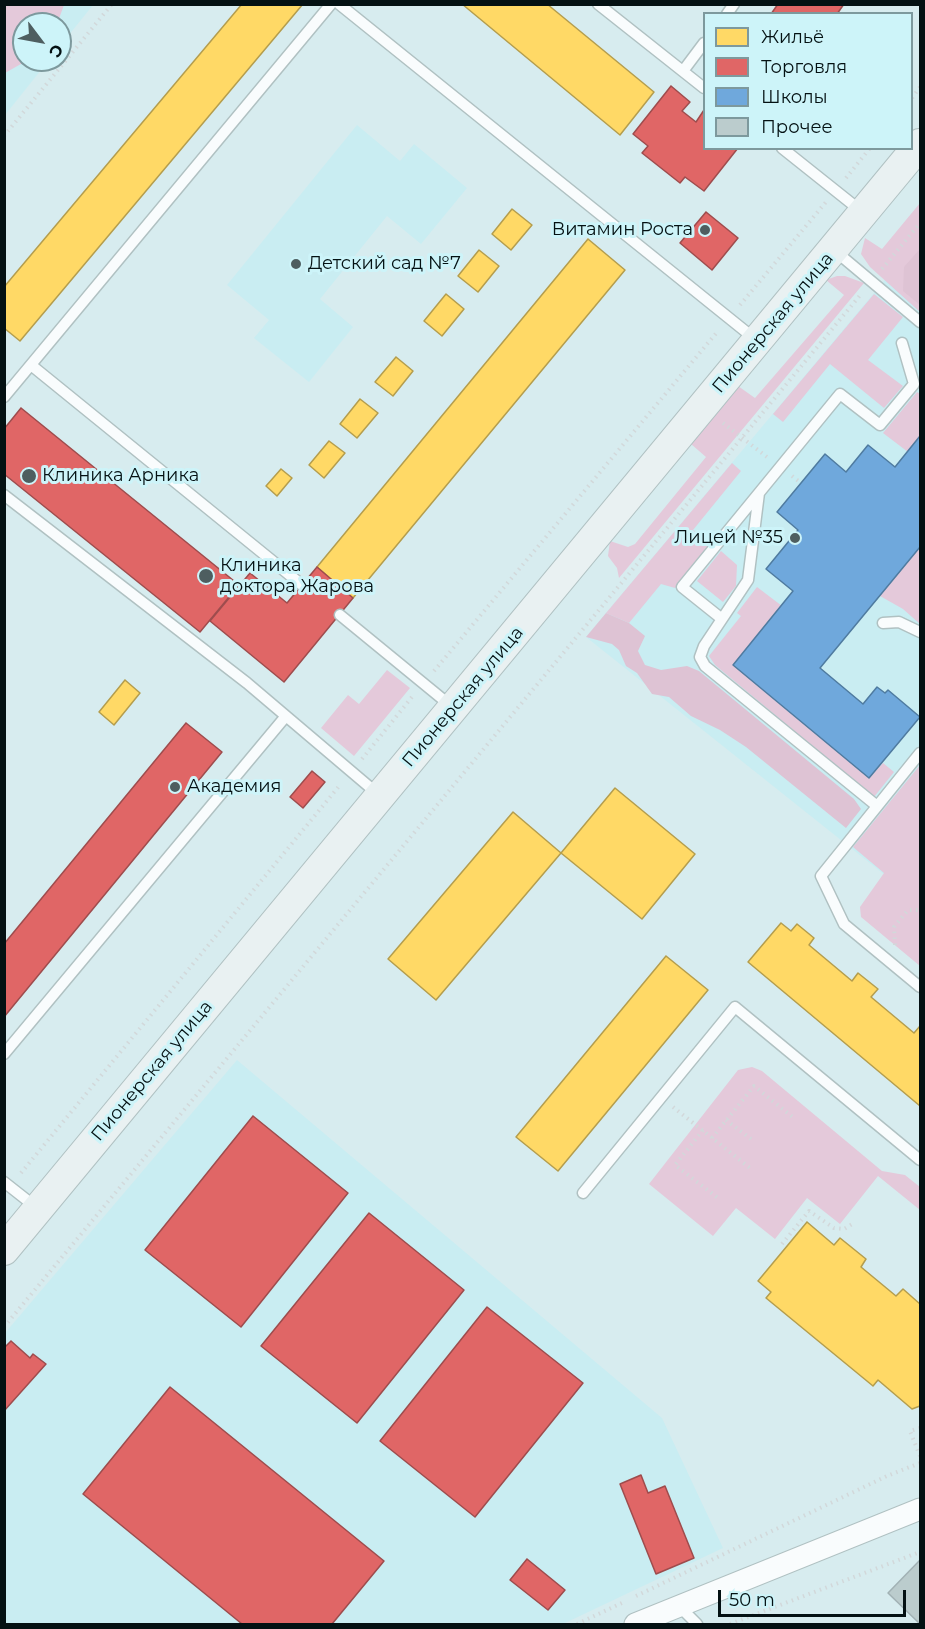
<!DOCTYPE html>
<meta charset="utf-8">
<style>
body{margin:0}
#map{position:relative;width:925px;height:1629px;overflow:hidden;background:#d7ecef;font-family:Montserrat,sans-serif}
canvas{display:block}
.frame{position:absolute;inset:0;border:6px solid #041113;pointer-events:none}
.legend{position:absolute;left:703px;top:12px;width:210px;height:138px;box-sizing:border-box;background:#cdf4f9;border:2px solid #7d999d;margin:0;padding:8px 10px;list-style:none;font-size:18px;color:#041113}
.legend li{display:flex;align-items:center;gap:12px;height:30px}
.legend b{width:30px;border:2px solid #7d999d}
.north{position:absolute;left:12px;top:12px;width:60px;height:60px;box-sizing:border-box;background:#cdf4f9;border:2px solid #7d999d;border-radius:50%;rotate:122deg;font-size:16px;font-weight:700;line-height:24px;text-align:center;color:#041113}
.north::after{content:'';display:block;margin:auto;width:21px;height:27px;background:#4e5e60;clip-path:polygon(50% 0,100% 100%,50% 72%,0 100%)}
.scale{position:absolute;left:718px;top:1590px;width:188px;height:27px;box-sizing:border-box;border:3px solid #041113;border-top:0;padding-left:8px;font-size:18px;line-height:21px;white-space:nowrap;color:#041113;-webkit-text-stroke:4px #cdf4f9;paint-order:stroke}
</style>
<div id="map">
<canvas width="925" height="1629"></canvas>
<div class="frame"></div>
<ul class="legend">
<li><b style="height:16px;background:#ffd966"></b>Жильё</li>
<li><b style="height:16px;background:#e06666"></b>Торговля</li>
<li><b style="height:16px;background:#6fa8dc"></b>Школы</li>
<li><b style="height:16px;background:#bbcccd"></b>Прочее</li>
</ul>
<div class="north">С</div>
<div class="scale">50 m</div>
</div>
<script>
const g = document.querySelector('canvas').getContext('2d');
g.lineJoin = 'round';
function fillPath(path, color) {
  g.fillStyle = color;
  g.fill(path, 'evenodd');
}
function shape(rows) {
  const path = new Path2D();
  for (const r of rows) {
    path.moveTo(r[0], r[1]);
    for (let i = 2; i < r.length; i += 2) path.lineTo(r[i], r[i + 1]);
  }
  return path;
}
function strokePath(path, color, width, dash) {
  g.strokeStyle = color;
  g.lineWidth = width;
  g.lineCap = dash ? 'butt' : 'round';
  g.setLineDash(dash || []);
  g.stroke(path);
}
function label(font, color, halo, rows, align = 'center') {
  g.font = font + ' Montserrat,sans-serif';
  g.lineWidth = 6;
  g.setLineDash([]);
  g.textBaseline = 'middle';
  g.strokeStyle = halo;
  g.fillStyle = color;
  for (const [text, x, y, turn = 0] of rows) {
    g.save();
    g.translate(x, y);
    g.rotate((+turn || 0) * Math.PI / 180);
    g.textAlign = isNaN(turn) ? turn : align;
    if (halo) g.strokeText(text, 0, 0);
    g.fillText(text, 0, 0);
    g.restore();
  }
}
fillPath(shape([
 [5,5,93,5,60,46,60,24,24,24,24,60,49,60,5,115],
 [357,125,400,161,414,144,467,188,421,244,387,216,320,299,353,327,309,382,254,338,269,320,227,285],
 [920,238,920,903,586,637],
 [237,1060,662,1418,723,1548,563,1624,5,1624,5,1333]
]), '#c9edf2');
fillPath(shape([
 [4,5,64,5,57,24,24,24,24,60,28,60,5,73],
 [920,203,920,312,870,267,861,254,865,238,882,249],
 [837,276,845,276,864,283,619,578,617,568,608,556,610,541,628,547,635,544,706,457,691,444,738,386,755,398,844,295,826,280],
 [874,294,903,317,868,360,903,386,884,408,830,364,783,422,773,414],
 [917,392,920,394,920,436,908,452,883,433],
 [732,463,741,471,693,530,710,545,675,588,661,584,629,623,606,613],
 [920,547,920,624,903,609,880,596],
 [721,551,737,565,736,586,723,602,697,581],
 [757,587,782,606,733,665,869,778,883,763,894,772,874,797,715,665,709,656,741,616,737,613],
 [387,670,410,688,354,756,321,728,348,695,359,704],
 [920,765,920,966,861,917,860,907,884,873,853,847],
 [752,1067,762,1071,882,1171,905,1175,920,1187,920,1210,878,1176,840,1224,807,1198,775,1239,736,1208,713,1236,649,1184,738,1070]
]), '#e4c9da');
fillPath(shape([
 [920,249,920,305,903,291,904,267],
 [606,613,629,623,645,636,638,651,645,665,661,670,687,666,699,671,854,799,861,809,846,828,746,747,720,730,691,716,669,697,652,694,637,673,626,666,619,650,612,644,586,637]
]), '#dec3d4');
const homes = shape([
 [242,4,303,4,20,341,4,328,4,287,242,4],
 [462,4,547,4,654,92,620,135,462,4],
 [512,209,532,225,511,250,492,234,512,209],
 [588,239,625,270,353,598,317,567,588,239],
 [479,250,499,266,478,292,458,276,479,250],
 [446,294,464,309,442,336,424,321,446,294],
 [396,357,413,371,393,396,375,382,396,357],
 [360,399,378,413,357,438,340,424,360,399],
 [329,441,345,453,324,478,309,465,329,441],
 [281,469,292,478,277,496,266,486,281,469],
 [125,680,140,693,114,725,99,712,125,680],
 [615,788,695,854,642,919,561,853,615,788],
 [513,812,561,853,436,1000,388,959,513,812],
 [781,923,791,931,797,924,814,938,809,945,852,981,858,973,878,989,871,997,914,1033,920,1026,920,1106,748,962,781,923],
 [666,956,708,990,558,1171,516,1137,666,956],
 [807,1222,834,1245,840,1238,866,1259,861,1267,896,1296,903,1289,920,1304,920,1406,912,1409,878,1380,873,1386,766,1298,771,1292,758,1281,807,1222]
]);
fillPath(homes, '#ffd966');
strokePath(homes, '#b49d4d', 1.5);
const shops = shape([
 [778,4,791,5,844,4,837,14,771,14,778,4],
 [671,86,690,102,682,111,696,122,704,110,704,148,738,148,704,191,685,177,680,183,642,153,648,146,633,134,671,86],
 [706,212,738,238,712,270,680,243,706,212],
 [21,408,239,585,200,632,4,474,4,429,21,408],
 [317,567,353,598,284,682,210,621,250,573,287,603,317,567],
 [186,723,222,752,4,1017,4,944,186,723],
 [312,771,325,782,303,808,290,797,312,771],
 [253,1116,348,1193,241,1327,145,1250,253,1116],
 [369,1213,464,1290,357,1423,261,1346,369,1213],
 [487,1307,583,1383,475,1517,380,1441,487,1307],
 [11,1341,30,1358,33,1354,46,1364,4,1411,4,1348,11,1341],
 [170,1387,384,1561,332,1624,242,1624,83,1494,170,1387],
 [641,1475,648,1493,665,1486,694,1558,656,1574,620,1484,641,1475],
 [527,1559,565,1590,548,1610,510,1580,527,1559]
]);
fillPath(shops, '#e06666');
strokePath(shops, '#9e4c4d', 1.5);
const schools = shape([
 [920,436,920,547,820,668,863,704,877,687,885,693,888,690,920,717,869,778,733,665,793,591,766,569,798,530,777,512,825,454,846,472,868,445,895,467,920,436]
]);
fillPath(schools, '#6fa8dc');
strokePath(schools, '#4f7ba0', 1.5);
const building = shape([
 [920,1560,920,1624,888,1593,920,1560]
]);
fillPath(building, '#bbcccd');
strokePath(building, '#a1b1b4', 1.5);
const service = shape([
 [339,4,755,339],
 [598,4,704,88],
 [727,14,734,4],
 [683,71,704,43],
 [782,148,861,211],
 [834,250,920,322],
 [31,365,302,585],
 [4,397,331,4],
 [759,493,748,580,704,646,700,657,705,666,877,806],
 [4,495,247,683,379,795],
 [340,615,451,706],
 [722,619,682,587,840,394,880,425,914,384,902,343],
 [883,623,899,622,920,632],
 [920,753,821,876,844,924,920,987],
 [4,1054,286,716],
 [4,1182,37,1208],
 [583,1193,735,1007,920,1160],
 [679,1606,697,1624]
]);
const minor = shape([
 [635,1624,920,1509]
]);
const secondary = shape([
 [4,1250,920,144]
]);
strokePath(service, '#b0c1c2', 13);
strokePath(minor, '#b0c1c2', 23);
strokePath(secondary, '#b0c1c2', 32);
strokePath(shape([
 [912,98,920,87],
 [4,136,112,4],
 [846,178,870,148],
 [882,269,920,223],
 [740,305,826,202],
 [723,423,767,457],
 [792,476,801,483],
 [434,671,718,331],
 [362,759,412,697],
 [895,945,894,927,908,910,920,910],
 [673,1107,750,1168],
 [726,1120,751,1139],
 [703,1130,675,1165,718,1198],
 [712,1138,754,1086,794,1118],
 [21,1173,340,785],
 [782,1244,809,1211,834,1228,844,1229,854,1223],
 [4,1327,862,293],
 [920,1428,910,1431,920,1456],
 [636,1596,887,1476,920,1463],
 [577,1624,624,1602],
 [730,1624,920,1552]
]), '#d2d8da', 4, [1.5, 4.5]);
strokePath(service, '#f9fcfd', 10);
strokePath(minor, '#f9fcfd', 21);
strokePath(secondary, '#e9f1f2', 30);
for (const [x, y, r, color] of [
 [705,230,6,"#4e5e60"],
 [296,264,6,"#4e5e60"],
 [29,476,8,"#4e5e60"],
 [795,538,6,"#4e5e60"],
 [206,576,8,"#4e5e60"],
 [175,787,6,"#4e5e60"]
]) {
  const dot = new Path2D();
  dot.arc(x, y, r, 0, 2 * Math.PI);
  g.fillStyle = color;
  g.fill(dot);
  strokePath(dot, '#cdf4f9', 2);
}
label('18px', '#041113', '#cdf4f9', [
 ["Витамин Роста",693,230,"right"],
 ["Детский сад №7",308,264],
 ["Клиника Арника",42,476],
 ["Лицей №35",783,538,"right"],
 ["Клиника",220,566],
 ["доктора Жарова",220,587],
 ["Академия",187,787]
], 'left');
label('18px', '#041113', '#cdf4f9', [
 ["Пионерская улица",773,323,-50],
 ["Пионерская улица",463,697,-50],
 ["Пионерская улица",152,1071,-50]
]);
</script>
